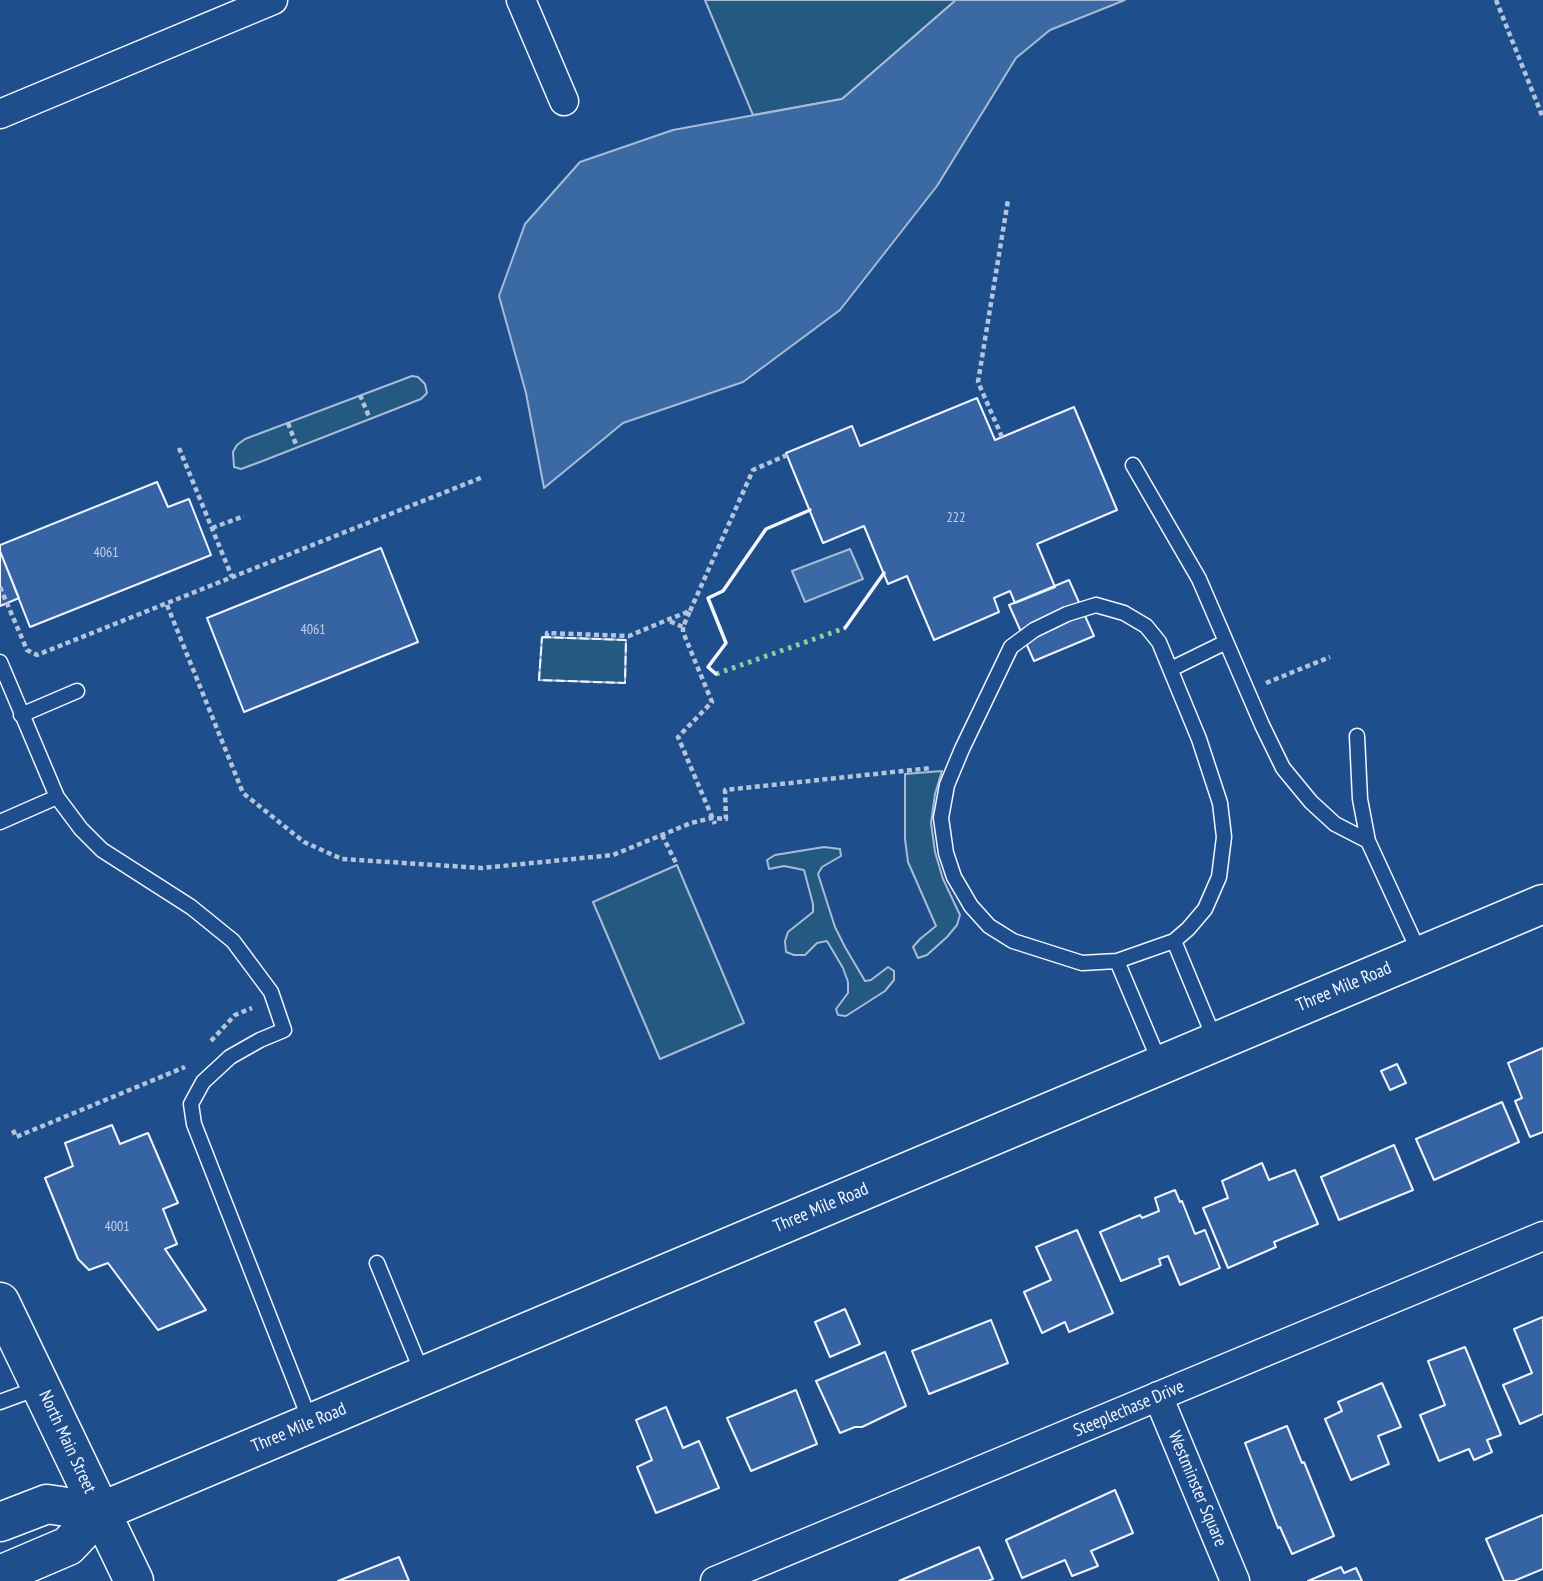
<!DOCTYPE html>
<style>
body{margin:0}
canvas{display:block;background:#1f4e8c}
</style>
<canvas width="1543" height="1581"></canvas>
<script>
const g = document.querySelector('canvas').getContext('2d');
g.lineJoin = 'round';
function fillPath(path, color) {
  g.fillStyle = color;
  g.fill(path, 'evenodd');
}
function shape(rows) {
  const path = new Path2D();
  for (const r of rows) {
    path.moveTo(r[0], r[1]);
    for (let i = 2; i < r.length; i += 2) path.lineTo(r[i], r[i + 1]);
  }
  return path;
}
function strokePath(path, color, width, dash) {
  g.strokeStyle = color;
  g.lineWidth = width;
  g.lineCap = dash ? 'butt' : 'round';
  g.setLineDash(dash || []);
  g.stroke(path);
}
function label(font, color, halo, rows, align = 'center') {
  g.font = font + ' "PT Sans Narrow",sans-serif';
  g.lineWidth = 5;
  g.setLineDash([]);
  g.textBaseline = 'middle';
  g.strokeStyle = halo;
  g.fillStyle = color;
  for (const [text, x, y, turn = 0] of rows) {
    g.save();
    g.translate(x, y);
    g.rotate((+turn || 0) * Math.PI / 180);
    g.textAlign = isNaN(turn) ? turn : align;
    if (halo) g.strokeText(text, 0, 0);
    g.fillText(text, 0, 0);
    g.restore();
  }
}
const green = shape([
 [705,0,956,0,842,99,753,115,705,0],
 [412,376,418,377,425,384,427,393,421,399,260,462,241,469,234,467,233,452,237,445,245,439,412,376],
 [542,637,626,640,625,683,539,680,542,637],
 [942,771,935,794,931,823,935,852,943,879,960,915,957,925,947,937,927,955,918,958,913,947,920,939,936,926,908,862,905,839,905,774,942,771],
 [824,847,840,849,841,856,822,867,818,874,835,927,845,947,865,981,871,980,888,967,894,971,894,980,885,991,846,1016,838,1015,836,1009,848,993,848,982,843,968,827,941,817,943,805,955,794,955,786,952,785,941,788,932,813,912,813,904,804,870,784,866,769,869,767,860,775,855,824,847],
 [677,865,744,1023,660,1059,593,902,677,865]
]);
fillPath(green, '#245a82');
strokePath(green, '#a8bbd7', 2);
const water = shape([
 [956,0,1125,0,1050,30,1016,58,937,186,840,310,743,382,623,423,544,488,526,393,499,296,525,224,580,162,673,130,842,99,956,0],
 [850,549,863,579,805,602,792,571,850,549]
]);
fillPath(water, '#3b69a3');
strokePath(water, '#a8bbd7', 2);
const building = shape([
 [977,398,995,440,1074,407,1117,510,1037,544,1055,587,1015,603,1010,591,994,598,999,612,934,640,907,576,888,584,864,526,823,543,786,453,852,426,860,446,977,398],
 [157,482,168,507,189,499,211,555,30,627,0,551,0,545,157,482],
 [381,548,418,642,244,712,207,618,381,548],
 [0,551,19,598,0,606,0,551],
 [1069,580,1094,636,1034,661,1009,605,1069,580],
 [1543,1048,1543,1132,1530,1137,1515,1101,1522,1098,1508,1063,1543,1048],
 [1397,1064,1406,1083,1390,1090,1381,1071,1397,1064],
 [1502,1102,1519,1142,1434,1180,1416,1139,1502,1102],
 [112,1125,120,1144,148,1133,178,1203,163,1209,177,1244,165,1249,206,1310,158,1330,108,1263,89,1270,78,1259,45,1178,73,1166,65,1143,112,1125],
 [1394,1145,1413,1190,1339,1220,1321,1177,1394,1145],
 [1262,1163,1269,1180,1295,1170,1318,1224,1274,1242,1276,1247,1228,1268,1203,1208,1228,1198,1222,1181,1262,1163],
 [1175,1190,1180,1202,1182,1201,1195,1234,1205,1230,1220,1268,1180,1285,1168,1256,1159,1259,1161,1265,1121,1281,1100,1232,1140,1215,1142,1218,1159,1211,1155,1198,1175,1190],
 [1077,1230,1113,1313,1069,1332,1065,1322,1042,1333,1024,1292,1051,1280,1036,1247,1077,1230],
 [845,1309,860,1344,830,1357,815,1322,845,1309],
 [1543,1317,1543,1414,1520,1424,1503,1385,1532,1373,1514,1329,1543,1317],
 [991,1320,1008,1363,929,1394,912,1351,991,1320],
 [1465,1347,1501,1435,1487,1440,1492,1452,1474,1460,1469,1449,1439,1461,1420,1415,1445,1405,1428,1361,1465,1347],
 [885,1352,906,1406,862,1427,855,1427,840,1433,816,1381,885,1352],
 [1382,1383,1401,1427,1378,1436,1389,1464,1351,1480,1325,1419,1342,1411,1338,1402,1382,1383],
 [796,1390,817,1444,751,1471,727,1418,796,1390],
 [666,1407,683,1448,699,1441,719,1488,656,1513,637,1467,652,1460,636,1420,666,1407],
 [1287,1426,1302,1463,1304,1462,1334,1536,1292,1554,1280,1527,1278,1528,1245,1443,1287,1426],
 [1115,1490,1133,1533,1091,1551,1098,1566,1072,1576,1065,1560,1022,1578,1006,1540,1115,1490],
 [1543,1515,1543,1569,1514,1581,1504,1581,1486,1539,1543,1515],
 [979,1547,993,1579,988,1581,899,1581,979,1547],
 [399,1557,409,1581,338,1581,399,1557],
 [1341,1567,1344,1573,1356,1568,1362,1581,1308,1581,1341,1567]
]);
fillPath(building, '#3563a3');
strokePath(building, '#f2f6ff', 2);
const lane = shape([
 [1133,465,1199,579,1262,725,1283,768,1311,802,1335,824,1368,841],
 [1096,605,1124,613,1146,626,1159,642,1199,739,1220,803,1224,837,1219,877,1205,909,1188,929,1174,941,1117,961,1082,963,1013,941,989,926,971,906,954,877,946,853,941,818,947,785,962,749,1011,647,1034,630,1067,614,1096,605],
 [0,662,57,797,81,829,102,850,191,907,233,941,271,992,284,1030,260,1040,230,1057,203,1082,191,1104,194,1124,311,1423],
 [1171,669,1226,642],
 [21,715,77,691],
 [1357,736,1360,799,1368,841,1420,954],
 [0,822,57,797],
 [1174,941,1215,1040],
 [1117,961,1160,1063],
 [377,1263,423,1375],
 [0,1402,38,1388]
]);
const street = shape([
 [521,0,564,101],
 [0,114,273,0],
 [1158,1396,1235,1581],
 [715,1581,1543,1236]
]);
const secondary = shape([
 [0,1302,134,1581],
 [0,1522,47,1504,100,1512],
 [0,1575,68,1546,100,1512,1543,904]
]);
strokePath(lane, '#f2f6ff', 17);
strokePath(street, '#f2f6ff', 31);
strokePath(secondary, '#f2f6ff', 41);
strokePath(shape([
 [1496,0,1543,118],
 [360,395,370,419],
 [288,423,297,447],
 [1002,437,978,382,1008,200],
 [179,448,232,577],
 [212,528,244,516],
 [0,587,27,650,37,655,483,477],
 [167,605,243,793,304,842,342,859,482,868,613,855,691,823,712,818,726,819,725,790,931,768],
 [690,611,753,470,787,455],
 [683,627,683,632,712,702,678,737,715,824],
 [547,637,547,633,629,636,667,620,690,611,683,627,667,620],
 [1266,683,1330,657],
 [662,835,677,865],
 [211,1041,235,1015,252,1008],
 [13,1130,16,1137,185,1067]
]), '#b3c4dc', 4.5, [5, 3.5]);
strokePath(lane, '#1f4e8c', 14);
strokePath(street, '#1f4e8c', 28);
strokePath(secondary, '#1f4e8c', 38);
strokePath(shape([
 [716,674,845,628]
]), '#97c8a6', 5, [3.5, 5]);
strokePath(shape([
 [542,637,626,640,625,683,539,680,542,637]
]), '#f2f6ff', 2, [9, 3.5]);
strokePath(shape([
 [845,628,884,573],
 [716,674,708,667,726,643,708,598,723,591,766,529,810,510]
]), '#f2f6ff', 3.5);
label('14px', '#c3d1e8', null, [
 ["222",956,518],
 ["4061",106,553],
 ["4061",313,630],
 ["4001",117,1227]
]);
label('18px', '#f2f6ff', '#1f4e8c', [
 ["Three Mile Road",1344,987,-23],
 ["Three Mile Road",821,1208,-23],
 ["Steeplechase Drive",1129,1409,-23],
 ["Three Mile Road",299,1428,-23],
 ["North Main Street",67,1442,65],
 ["Westminster Square",1197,1489,67]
]);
</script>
